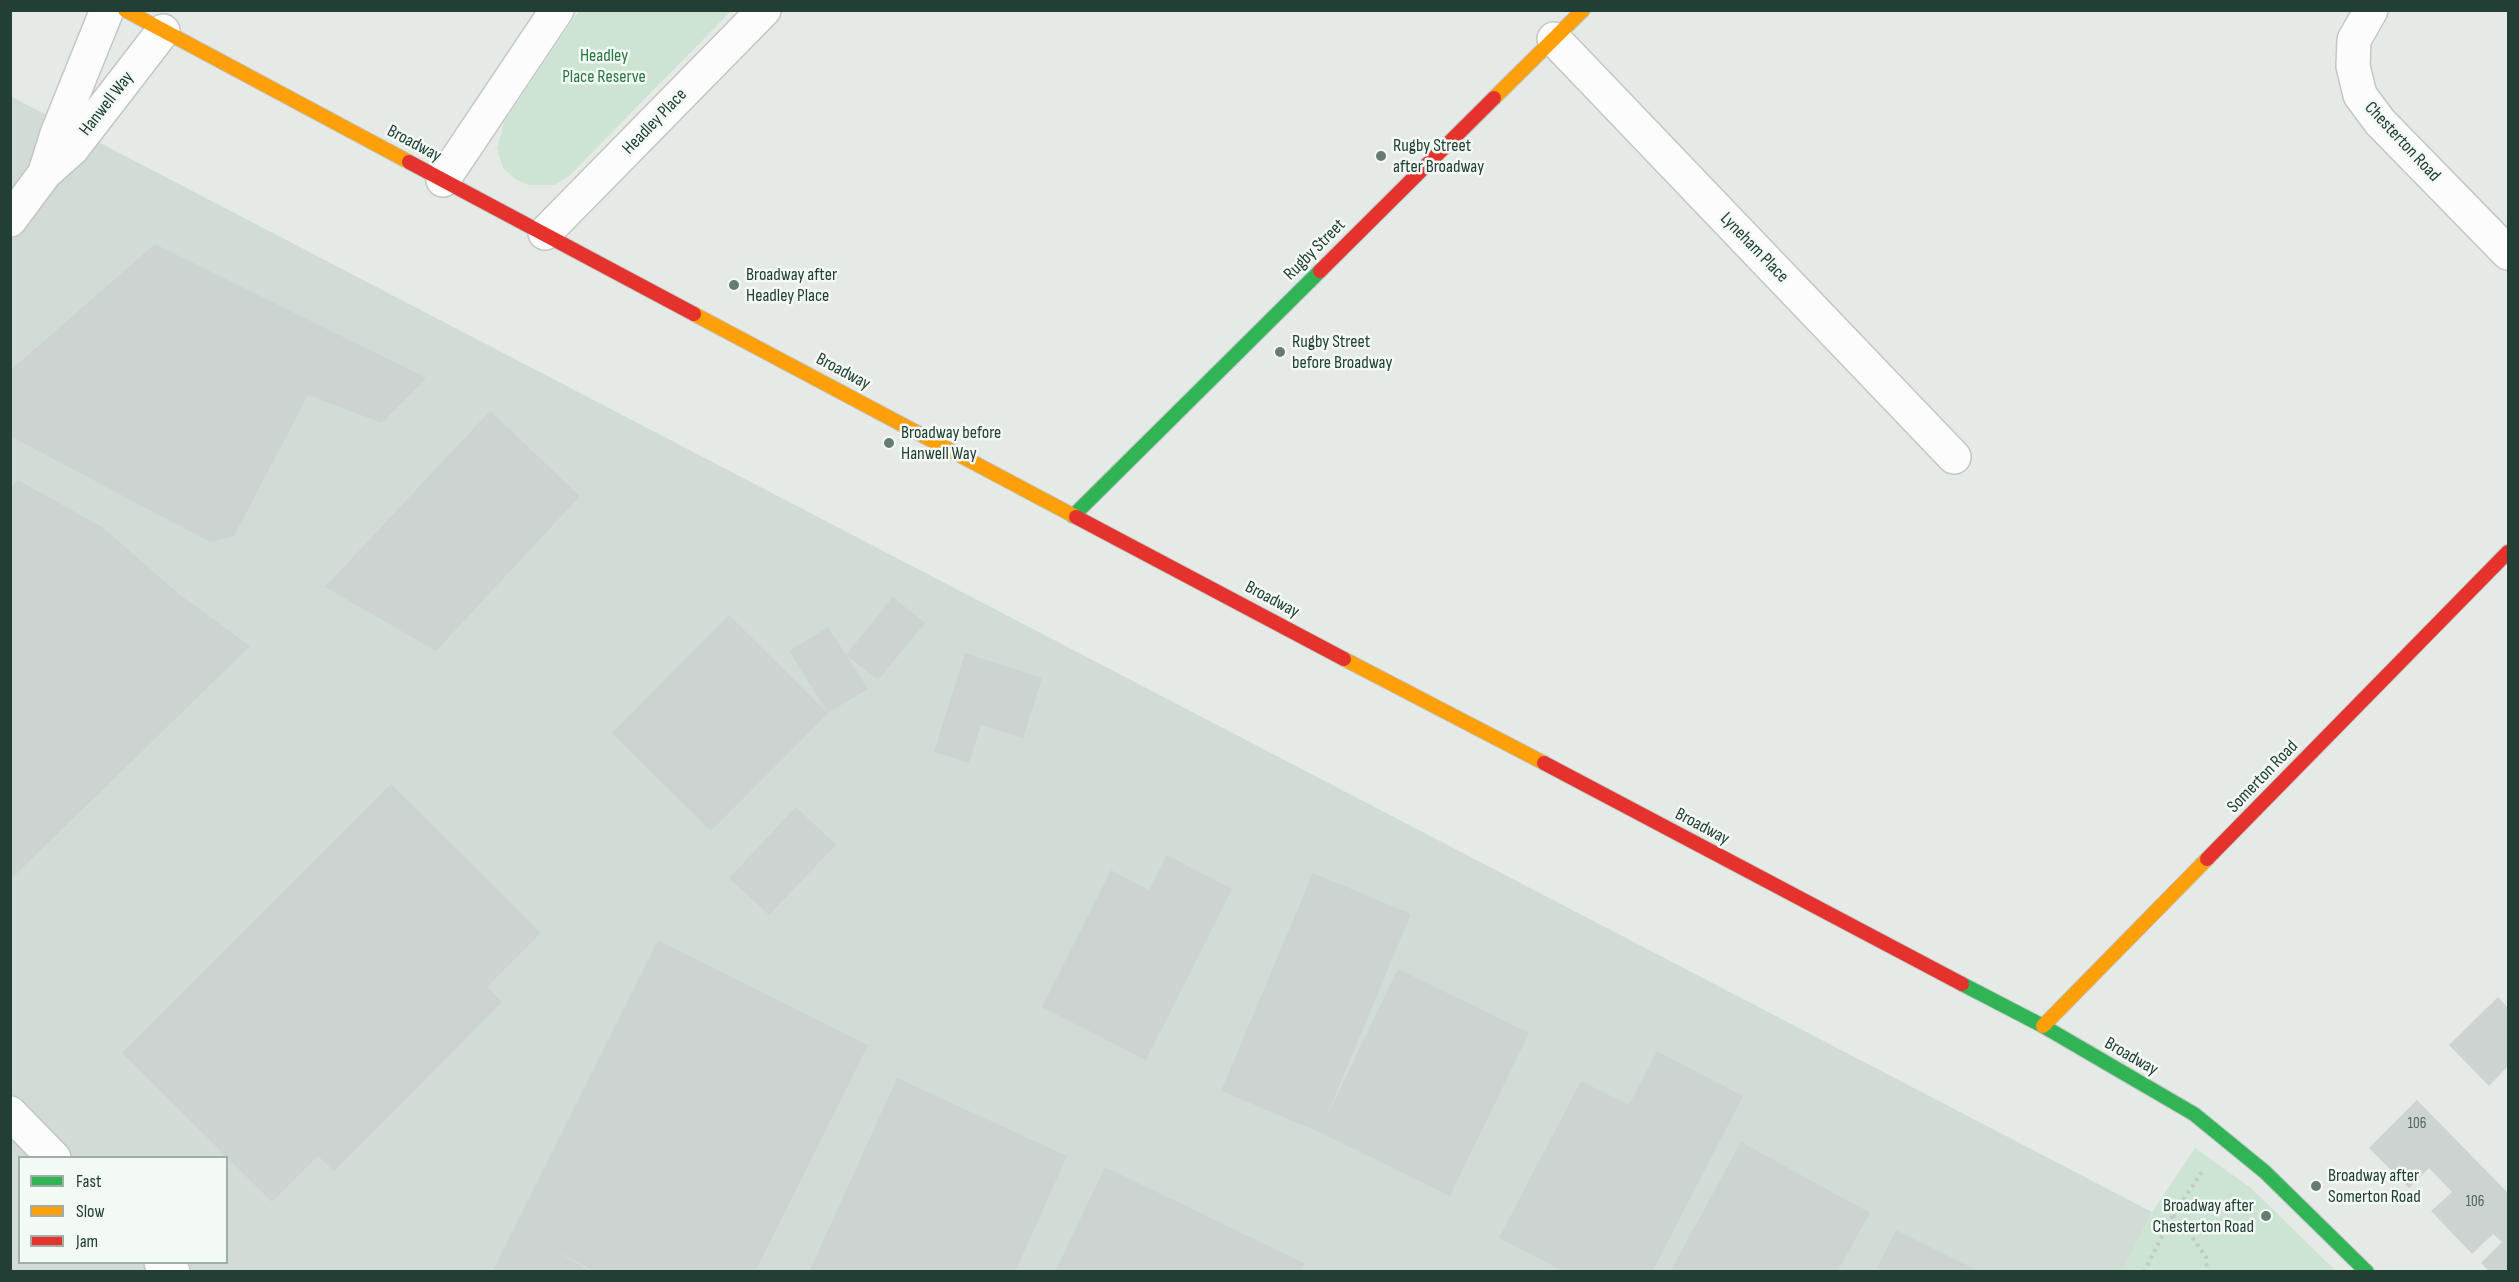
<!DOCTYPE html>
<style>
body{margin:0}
#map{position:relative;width:2519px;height:1282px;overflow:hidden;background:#e5eae7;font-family:"Sofia Sans Condensed",sans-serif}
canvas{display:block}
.frame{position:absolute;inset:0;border:12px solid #213f34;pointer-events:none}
.legend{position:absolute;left:18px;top:1156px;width:210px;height:108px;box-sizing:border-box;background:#f3f9f5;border:2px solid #9fafa8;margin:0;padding:8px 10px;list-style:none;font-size:18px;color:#213f34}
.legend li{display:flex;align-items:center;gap:12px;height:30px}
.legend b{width:30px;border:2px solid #9fafa8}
</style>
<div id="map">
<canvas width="2519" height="1282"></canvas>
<div class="frame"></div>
<ul class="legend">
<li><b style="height:8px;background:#30b455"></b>Fast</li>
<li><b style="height:8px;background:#ff9f0a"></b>Slow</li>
<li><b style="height:8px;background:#e5322d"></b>Jam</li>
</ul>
</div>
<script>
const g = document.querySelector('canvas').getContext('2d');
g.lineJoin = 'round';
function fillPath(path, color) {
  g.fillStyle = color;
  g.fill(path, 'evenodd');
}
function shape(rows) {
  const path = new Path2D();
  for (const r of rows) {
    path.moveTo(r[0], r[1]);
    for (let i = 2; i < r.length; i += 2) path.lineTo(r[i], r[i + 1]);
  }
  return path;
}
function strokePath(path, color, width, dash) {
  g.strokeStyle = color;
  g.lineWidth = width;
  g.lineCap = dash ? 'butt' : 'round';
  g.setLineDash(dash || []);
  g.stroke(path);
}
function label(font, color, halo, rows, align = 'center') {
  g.font = font + ' "Sofia Sans Condensed",sans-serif';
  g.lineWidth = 5;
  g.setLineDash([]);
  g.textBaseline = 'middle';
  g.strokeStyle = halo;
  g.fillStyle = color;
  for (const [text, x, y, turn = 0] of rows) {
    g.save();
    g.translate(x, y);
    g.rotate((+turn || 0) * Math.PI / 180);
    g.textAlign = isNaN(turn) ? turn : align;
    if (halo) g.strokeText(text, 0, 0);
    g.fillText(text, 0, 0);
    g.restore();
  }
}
fillPath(shape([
 [10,96,2152,1212,2123,1271,11,1271],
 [20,1158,226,1158,226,1262,20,1262]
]), '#d2dcd7');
fillPath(shape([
 [579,11,731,11,568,177,554,185,529,185,515,179,503,168,497,149,504,122],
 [2195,1148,2251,1188,2336,1271,2123,1271,2152,1212]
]), '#cde4d2');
fillPath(shape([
 [155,244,426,378,382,423,308,395,234,536,210,542,10,436,10,372,13,368],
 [490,411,580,496,436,651,325,587],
 [18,480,102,527,180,595,250,646,10,880,10,488],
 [893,597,925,623,878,680,846,655],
 [729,615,828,713,789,651,828,627,868,689,828,713,711,831,612,733],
 [965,653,1042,678,1023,738,981,725,969,763,934,752],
 [391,784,541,933,487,987,502,1002,334,1171,318,1156,272,1202,122,1053],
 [796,807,836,845,769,915,729,878],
 [1167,855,1232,889,1146,1060,1042,1007,1111,870,1149,890],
 [1313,873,1411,914,1324,1122,1398,969,1529,1033,1450,1196,1319,1132,1221,1091],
 [658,940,868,1045,755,1272,596,1272,543,1245,592,1272,492,1272],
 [2498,997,2508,1008,2508,1066,2489,1086,2449,1045],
 [1657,1051,1743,1096,1652,1272,1565,1272,1499,1238,1581,1081,1629,1105],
 [897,1078,1067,1156,1015,1272,809,1272],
 [2417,1100,2508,1193,2508,1272,2490,1272,2481,1263,2502,1242,2493,1234,2472,1254,2431,1211,2452,1192,2429,1168,2409,1188,2369,1148],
 [1741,1142,1870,1213,1837,1272,1670,1272],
 [1105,1167,1304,1263,1300,1272,1055,1272],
 [1896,1230,1980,1272,1875,1272]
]), '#cdd3d0');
const street = shape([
 [2371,10,2354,40,2353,66,2360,95,2380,122,2508,253],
 [1554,39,1954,457],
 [46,169,57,134,107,10],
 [443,180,557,10],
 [10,220,45,173,72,149,163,31],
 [545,233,764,10],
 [10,1113,54,1158],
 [161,1262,173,1272]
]);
const fast = shape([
 [1073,516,1320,271],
 [1962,984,2043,1026,2194,1114,2265,1172,2367,1272]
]);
const slow = shape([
 [125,10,409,162],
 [1494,98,1583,10],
 [694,314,1076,517],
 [1344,659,1544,763],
 [2043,1026,2207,859]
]);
const jam = shape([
 [409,162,694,314],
 [1320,271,1494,98],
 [1076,517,1344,659],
 [1544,763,1962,984],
 [2207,859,2508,552]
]);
strokePath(street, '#c2c7c4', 36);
strokePath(fast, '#bec6c3', 16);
strokePath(slow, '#bec6c3', 16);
strokePath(jam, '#bec6c3', 16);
strokePath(shape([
 [2173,1215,2190,1234,2206,1257,2207,1272],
 [2144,1272,2173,1215,2204,1169]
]), '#c1cac5', 4, [3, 4.5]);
strokePath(street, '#fbfcfb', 33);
strokePath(fast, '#30b455', 14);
strokePath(slow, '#ff9f0a', 14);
strokePath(jam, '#e5322d', 14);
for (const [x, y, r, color] of [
 [1381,156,6,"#667b73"],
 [734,285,6,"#667b73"],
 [1280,352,6,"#667b73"],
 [889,443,6,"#667b73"],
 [2316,1186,6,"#667b73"],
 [2266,1216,6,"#667b73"]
]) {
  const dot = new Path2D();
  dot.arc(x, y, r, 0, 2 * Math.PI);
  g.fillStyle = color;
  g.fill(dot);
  strokePath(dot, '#f3f9f5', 2);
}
label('15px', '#4d655c', null, [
 ["106",2417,1124],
 ["106",2475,1202]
]);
label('18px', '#297840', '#f3f9f5', [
 ["Headley",604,56],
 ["Place Reserve",604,77]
]);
label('18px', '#213f34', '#f3f9f5', [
 ["Hanwell Way",107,104,-52],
 ["Headley Place",655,122,-46],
 ["Chesterton Road",2402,142,47],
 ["Broadway",414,144,28],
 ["Lyneham Place",1754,248,46],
 ["Rugby Street",1315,250,-45],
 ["Broadway",843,372,28],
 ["Broadway",1272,600,28],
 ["Somerton Road",2263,777,-46],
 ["Broadway",1702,827,28],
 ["Broadway",2131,1057,30]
]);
label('18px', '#213f34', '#f3f9f5', [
 ["Rugby Street",1393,146],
 ["after Broadway",1393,167],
 ["Broadway after",746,275],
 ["Headley Place",746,296],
 ["Rugby Street",1292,342],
 ["before Broadway",1292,363],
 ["Broadway before",901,433],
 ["Hanwell Way",901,454],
 ["Broadway after",2328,1176],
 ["Somerton Road",2328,1197],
 ["Broadway after",2254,1206,"right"],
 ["Chesterton Road",2254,1227,"right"]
], 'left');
</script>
